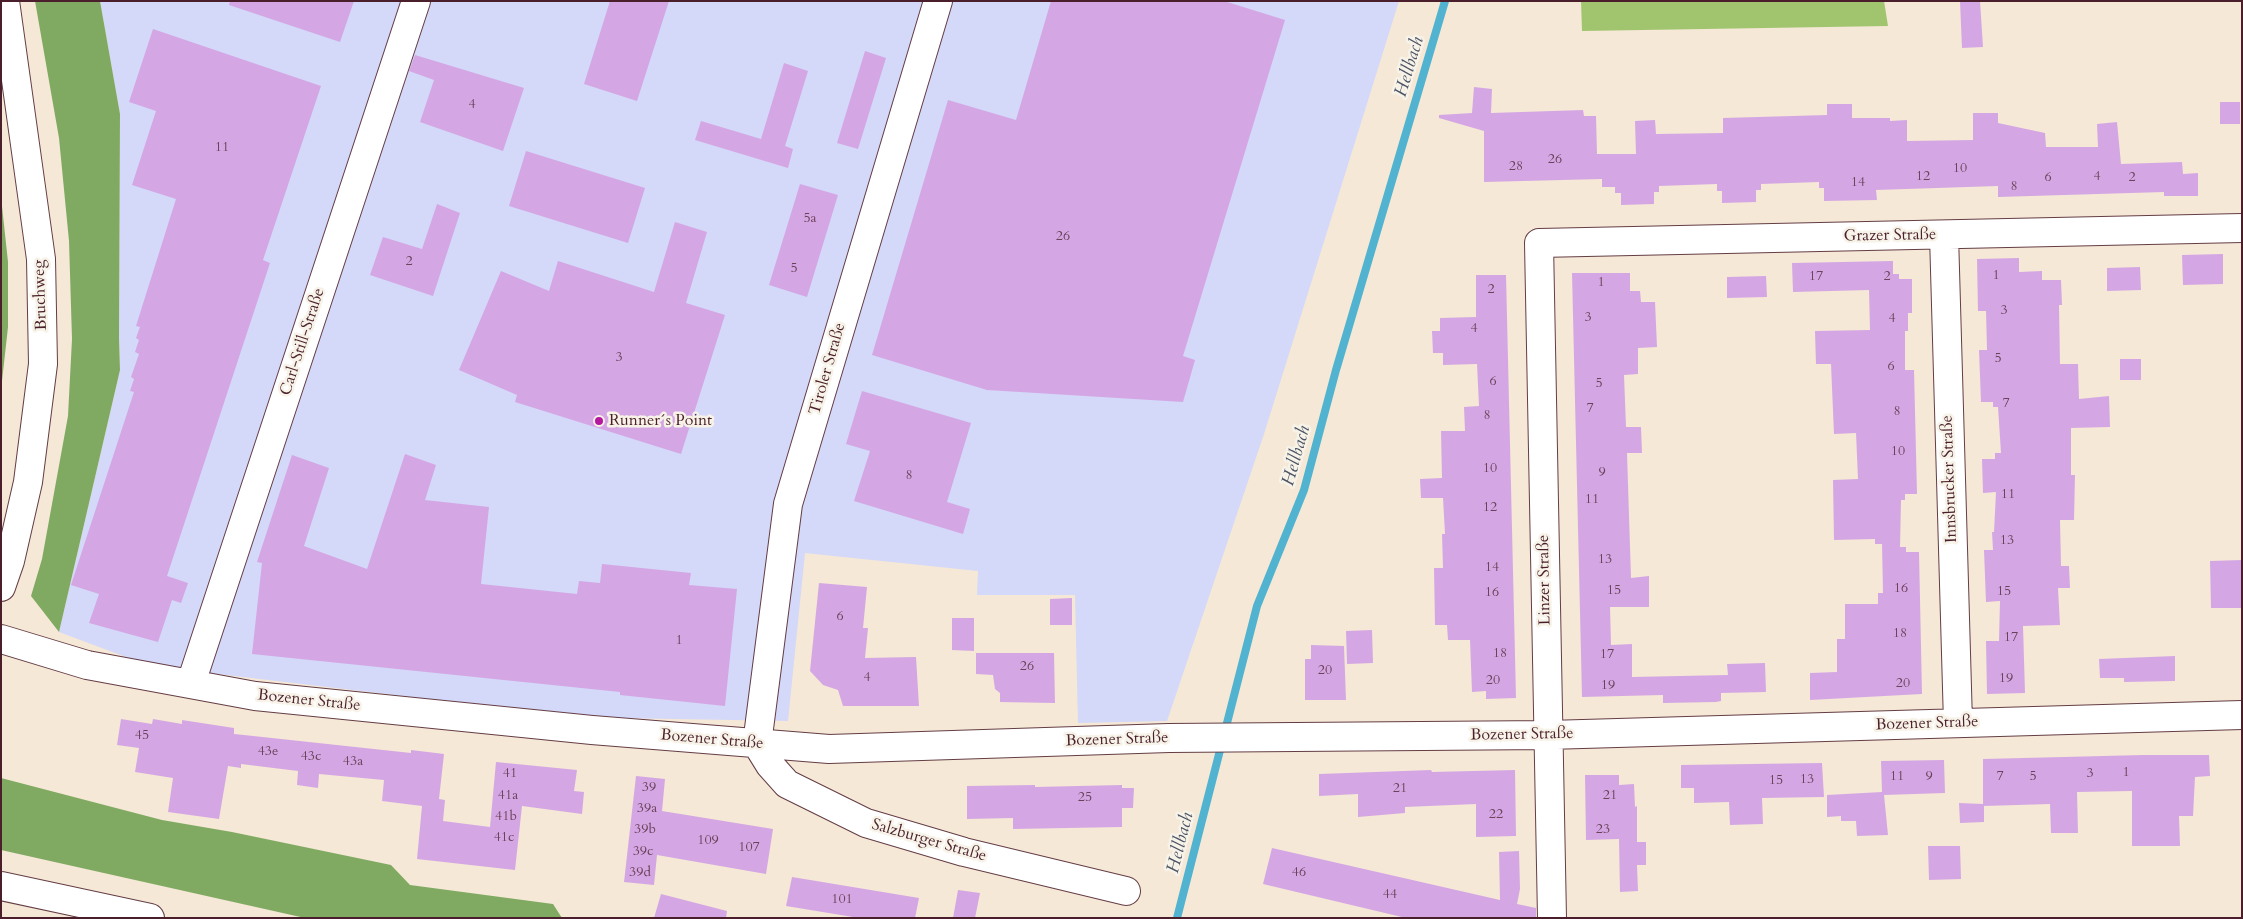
<!DOCTYPE html>
<meta charset="utf-8">
<style>
body{margin:0}
#map{position:relative;width:2243px;height:919px;overflow:hidden;background:#f5e8d6;font-family:Cardo,serif}
canvas{display:block}
.frame{position:absolute;inset:0;border:2px solid #4a1f2b;pointer-events:none}
</style>
<div id="map">
<canvas width="2243" height="919"></canvas>
<div class="frame"></div>
</div>
<script>
const g = document.querySelector('canvas').getContext('2d');
g.lineJoin = 'round';
function fillPath(path, color) {
  g.fillStyle = color;
  g.fill(path, 'evenodd');
}
function shape(rows) {
  const path = new Path2D();
  for (const r of rows) {
    path.moveTo(r[0], r[1]);
    for (let i = 2; i < r.length; i += 2) path.lineTo(r[i], r[i + 1]);
  }
  return path;
}
function strokePath(path, color, width, dash) {
  g.strokeStyle = color;
  g.lineWidth = width;
  g.lineCap = dash ? 'butt' : 'round';
  g.setLineDash(dash || []);
  g.stroke(path);
}
function label(font, color, halo, rows, align = 'center') {
  g.font = font + ' Cardo,serif';
  g.lineWidth = 5;
  g.setLineDash([]);
  g.textBaseline = 'middle';
  g.strokeStyle = halo;
  g.fillStyle = color;
  for (const [text, x, y, turn = 0] of rows) {
    g.save();
    g.translate(x, y);
    g.rotate((+turn || 0) * Math.PI / 180);
    g.textAlign = isNaN(turn) ? turn : align;
    if (halo) g.strokeText(text, 0, 0);
    g.fillText(text, 0, 0);
    g.restore();
  }
}
fillPath(shape([
 [100,1,1399,1,1264,434,1167,721,1078,723,1075,595,977,595,978,571,805,553,788,721,619,718,420,698,150,666,59,632,120,370,119,338,120,114]
]), '#d4d8f9');
fillPath(shape([
 [1581,1,1884,1,1888,26,1582,31]
]), '#a1c56f');
fillPath(shape([
 [35,1,100,1,120,114,119,338,120,370,59,632,31,596,42,559,68,416,72,339,69,241,59,138],
 [1,197,8,262,8,327,1,390],
 [1,778,162,820,232,832,391,865,410,885,553,904,562,918,305,918,1,850]
]), '#80aa62');
strokePath(shape([
 [1177,918,1257,606,1304,490,1336,370,1445,1]
]), '#51b3cf', 8);
fillPath(shape([
 [230,1,354,1,340,42,229,5],
 [610,1,669,1,637,101,584,84],
 [1051,1,1224,1,1285,20,1183,356,1195,360,1183,402,987,390,872,355,948,100,1016,120],
 [1960,1,1980,1,1983,47,1962,48],
 [153,29,321,86,263,260,270,263,167,576,188,583,181,603,172,600,158,642,89,623,99,594,71,585,134,392,130,391,134,379,131,377,139,354,135,352,139,340,136,338,140,327,136,326,176,199,132,185,156,111,129,102],
 [865,51,886,58,858,149,837,143],
 [415,55,524,88,503,151,420,122,434,80,409,71],
 [784,63,808,71,785,146,793,149,788,168,695,140,701,121,761,139],
 [1474,87,1492,89,1491,113,1583,110,1584,116,1596,116,1597,154,1636,154,1635,121,1655,120,1656,134,1723,133,1723,118,1827,115,1827,104,1852,104,1852,118,1890,118,1890,121,1907,120,1907,141,1973,140,1973,113,1998,113,1998,123,2045,133,2046,147,2098,147,2097,124,2117,122,2121,164,2182,162,2183,174,2198,173,2198,196,2164,196,2164,192,1998,197,1998,186,1876,190,1877,200,1824,201,1824,188,1819,188,1819,182,1761,184,1761,190,1756,190,1756,202,1722,203,1722,191,1717,191,1717,184,1659,186,1659,192,1654,192,1654,204,1621,205,1621,193,1615,193,1615,187,1602,187,1602,179,1484,182,1484,131,1439,118,1439,115,1472,113],
 [2220,102,2240,102,2240,124,2220,124],
 [526,151,645,188,628,243,509,206],
 [800,184,838,195,807,297,769,285],
 [437,204,460,213,433,296,370,275,383,237,422,249],
 [675,222,707,232,686,303,725,315,681,454,515,402,517,395,459,370,501,271,549,291,558,261,654,292],
 [2223,254,2223,284,2183,285,2182,255],
 [2019,258,2019,272,2042,271,2042,280,2061,280,2062,305,2059,305,2060,364,2078,364,2079,399,2109,396,2110,427,2071,428,2071,475,2075,475,2074,520,2060,520,2061,566,2069,566,2070,588,2058,588,2060,625,2023,626,2025,693,1987,694,1986,641,1999,641,2000,601,1986,602,1984,550,1993,550,1992,532,1994,532,1996,492,1983,493,1982,459,1995,459,1995,453,2001,453,1998,407,1993,407,1993,402,1981,402,1979,350,1987,350,1986,311,1978,311,1977,259],
 [1893,261,1893,274,1899,274,1899,279,1912,279,1912,313,1908,313,1908,331,1905,331,1905,370,1914,370,1917,494,1905,494,1905,500,1901,500,1900,547,1906,547,1906,552,1919,552,1922,694,1810,700,1810,673,1837,672,1837,639,1845,639,1845,604,1878,604,1878,593,1883,593,1882,544,1875,544,1875,539,1834,540,1833,480,1858,479,1856,433,1834,434,1831,364,1816,364,1815,331,1870,330,1869,290,1793,292,1792,263],
 [2140,267,2141,290,2107,291,2107,268],
 [1572,273,1630,273,1630,291,1640,291,1641,302,1655,302,1657,347,1638,348,1638,374,1624,375,1626,427,1641,427,1642,453,1627,453,1631,578,1649,576,1649,607,1610,607,1611,645,1632,644,1632,677,1728,675,1727,664,1765,663,1766,692,1721,693,1721,701,1716,702,1663,703,1663,695,1582,697],
 [1476,275,1506,275,1516,698,1486,699,1486,691,1472,692,1470,640,1448,640,1447,625,1435,625,1434,568,1443,568,1442,534,1445,534,1443,498,1421,498,1420,479,1442,478,1441,431,1465,431,1464,407,1479,406,1477,364,1443,365,1443,353,1433,353,1432,331,1440,331,1440,318,1476,317],
 [1766,276,1767,297,1727,298,1727,277],
 [2120,359,2141,359,2141,380,2120,380],
 [862,391,971,423,947,502,970,509,963,534,854,501,870,451,846,444],
 [405,454,436,465,425,500,489,507,481,584,577,594,579,581,600,583,602,564,691,573,689,585,737,589,725,706,620,695,620,692,252,654,262,563,257,562,292,455,329,468,304,546,367,569],
 [2242,560,2242,608,2211,608,2210,561],
 [819,583,867,587,863,628,868,628,865,658,916,657,919,706,843,706,838,690,823,685,810,671],
 [1072,598,1072,625,1050,625,1050,599],
 [952,618,974,618,974,651,952,650],
 [1372,630,1373,663,1347,664,1346,631],
 [1311,645,1344,646,1346,700,1305,700,1305,659,1311,659],
 [976,653,1054,653,1055,703,1000,702,1000,693,995,689,993,675,976,674],
 [2175,656,2175,681,2124,682,2124,678,2100,678,2099,659],
 [121,719,152,724,153,719,182,724,182,720,234,728,234,734,244,735,411,753,411,750,444,754,439,799,445,800,443,821,490,827,496,762,577,770,574,791,584,792,582,814,522,806,515,870,417,859,422,806,382,801,384,780,319,774,318,788,297,785,298,771,241,764,241,768,228,766,219,819,168,812,173,778,135,772,139,748,117,745],
 [2143,755,2209,755,2210,776,2195,777,2193,816,2179,816,2180,846,2132,846,2132,791,2077,792,2078,833,2051,833,2050,804,1984,806,1984,822,1960,823,1959,803,1983,804,1983,759],
 [1944,760,1945,793,1884,795,1888,835,1857,836,1856,821,1841,821,1841,816,1827,817,1827,795,1882,792,1881,761],
 [1822,763,1824,797,1762,798,1763,824,1730,825,1729,802,1694,803,1694,788,1681,788,1681,765],
 [1431,770,1432,772,1515,770,1516,836,1476,837,1476,804,1405,807,1405,813,1358,817,1358,794,1319,796,1319,774],
 [1585,775,1619,775,1619,785,1634,784,1635,807,1637,806,1637,842,1646,842,1646,865,1637,865,1638,891,1620,892,1619,839,1586,840],
 [636,776,665,779,662,811,773,829,766,874,657,855,654,885,624,882],
 [1035,785,1035,787,1122,785,1122,788,1134,788,1133,808,1122,808,1122,827,1013,829,1013,818,967,819,967,786],
 [1928,846,1960,846,1961,879,1929,880],
 [1272,848,1500,900,1499,852,1519,851,1520,889,1517,904,1536,908,1536,918,1406,918,1263,884],
 [792,877,919,898,915,918,859,918,786,906],
 [958,890,980,893,975,918,953,918],
 [661,894,727,911,726,918,654,918]
]), '#d4a7e4');
const street = shape([
 [938,1,788,504,757,744,770,765,787,784,866,823,964,852,1126,891],
 [1944,235,1958,723],
 [1,639,87,665,255,696,592,730,829,749,1169,738,1548,735,2242,715],
 [191,683,416,1],
 [1552,918,1539,243,2242,228]
]);
const secondary = shape([
 [1,587,10,561,28,482,43,364,41,259,5,1]
]);
const highway = shape([
 [1,886,150,918]
]);
strokePath(street, '#643d45', 30);
strokePath(secondary, '#643d45', 30);
strokePath(highway, '#643d45', 30);
strokePath(street, '#fff', 28);
strokePath(secondary, '#fff', 28);
strokePath(highway, '#fff', 28);
for (const [x, y, r, color] of [
 [599,421,5,"#b5179e"]
]) {
  const dot = new Path2D();
  dot.arc(x, y, r, 0, 2 * Math.PI);
  g.fillStyle = color;
  g.fill(dot);
  strokePath(dot, '#f7f3e8', 2);
}
label('14px', '#6c4159', null, [
 ["4",472,105],
 ["11",222,148],
 ["26",1555,160],
 ["28",1516,167],
 ["10",1960,169],
 ["12",1923,177],
 ["4",2097,177],
 ["6",2048,178],
 ["2",2132,178],
 ["14",1858,183],
 ["8",2014,187],
 ["5a",810,219],
 ["26",1063,237],
 ["2",409,262],
 ["5",794,269],
 ["1",1996,276],
 ["17",1816,277],
 ["2",1887,277],
 ["1",1601,283],
 ["2",1491,290],
 ["3",2004,311],
 ["3",1588,318],
 ["4",1892,319],
 ["4",1474,329],
 ["3",619,358],
 ["5",1998,359],
 ["6",1891,367],
 ["6",1493,382],
 ["5",1599,384],
 ["7",2006,404],
 ["7",1590,409],
 ["8",1897,412],
 ["8",1487,416],
 ["10",1898,452],
 ["10",1490,469],
 ["9",1602,473],
 ["8",909,476],
 ["11",2008,495],
 ["11",1592,500],
 ["12",1490,508],
 ["13",2007,541],
 ["13",1605,560],
 ["14",1492,568],
 ["16",1901,589],
 ["15",1614,591],
 ["15",2004,592],
 ["16",1492,593],
 ["6",840,617],
 ["18",1900,634],
 ["17",2011,638],
 ["1",679,641],
 ["18",1500,654],
 ["17",1607,655],
 ["26",1027,667],
 ["20",1325,671],
 ["4",867,678],
 ["19",2006,679],
 ["20",1493,681],
 ["20",1903,684],
 ["19",1608,686],
 ["45",142,736],
 ["43e",268,752],
 ["43c",311,757],
 ["43a",353,762],
 ["1",2126,773],
 ["41",510,774],
 ["3",2090,774],
 ["11",1897,777],
 ["9",1929,777],
 ["7",2000,777],
 ["5",2033,777],
 ["13",1807,780],
 ["15",1776,781],
 ["39",649,788],
 ["21",1400,789],
 ["41a",508,796],
 ["21",1610,796],
 ["25",1085,798],
 ["39a",647,809],
 ["22",1496,815],
 ["41b",506,817],
 ["39b",645,830],
 ["23",1603,830],
 ["41c",504,838],
 ["109",708,841],
 ["107",749,848],
 ["39c",643,852],
 ["39d",640,873],
 ["46",1299,873],
 ["44",1390,895],
 ["101",842,900]
]);
label('16px', '#4a1f2b', '#f7f3e8', [
 ["Grazer Straße",1890,236,-1],
 ["Bruchweg",41,295,-92],
 ["Carl-Still-Straße",303,342,-72],
 ["Tiroler Straße",828,369,-74],
 ["Innsbrucker Straße",1950,479,-92],
 ["Linzer Straße",1545,580,-91],
 ["Bozener Straße",309,701,6],
 ["Bozener Straße",1927,724,-2],
 ["Bozener Straße",1522,735,-1],
 ["Bozener Straße",712,740,5],
 ["Bozener Straße",1117,740,-2],
 ["Salzburger Straße",929,841,16]
]);
label('16px', '#4a1f2b', '#f7f3e8', [
 ["Runner´s Point",609,421]
], 'left');
label('italic 18px', '#4c5364', '#f7f3e8', [
 ["Hellbach",1410,67,-73],
 ["Hellbach",1297,456,-74],
 ["Hellbach",1181,843,-76]
]);
</script>
